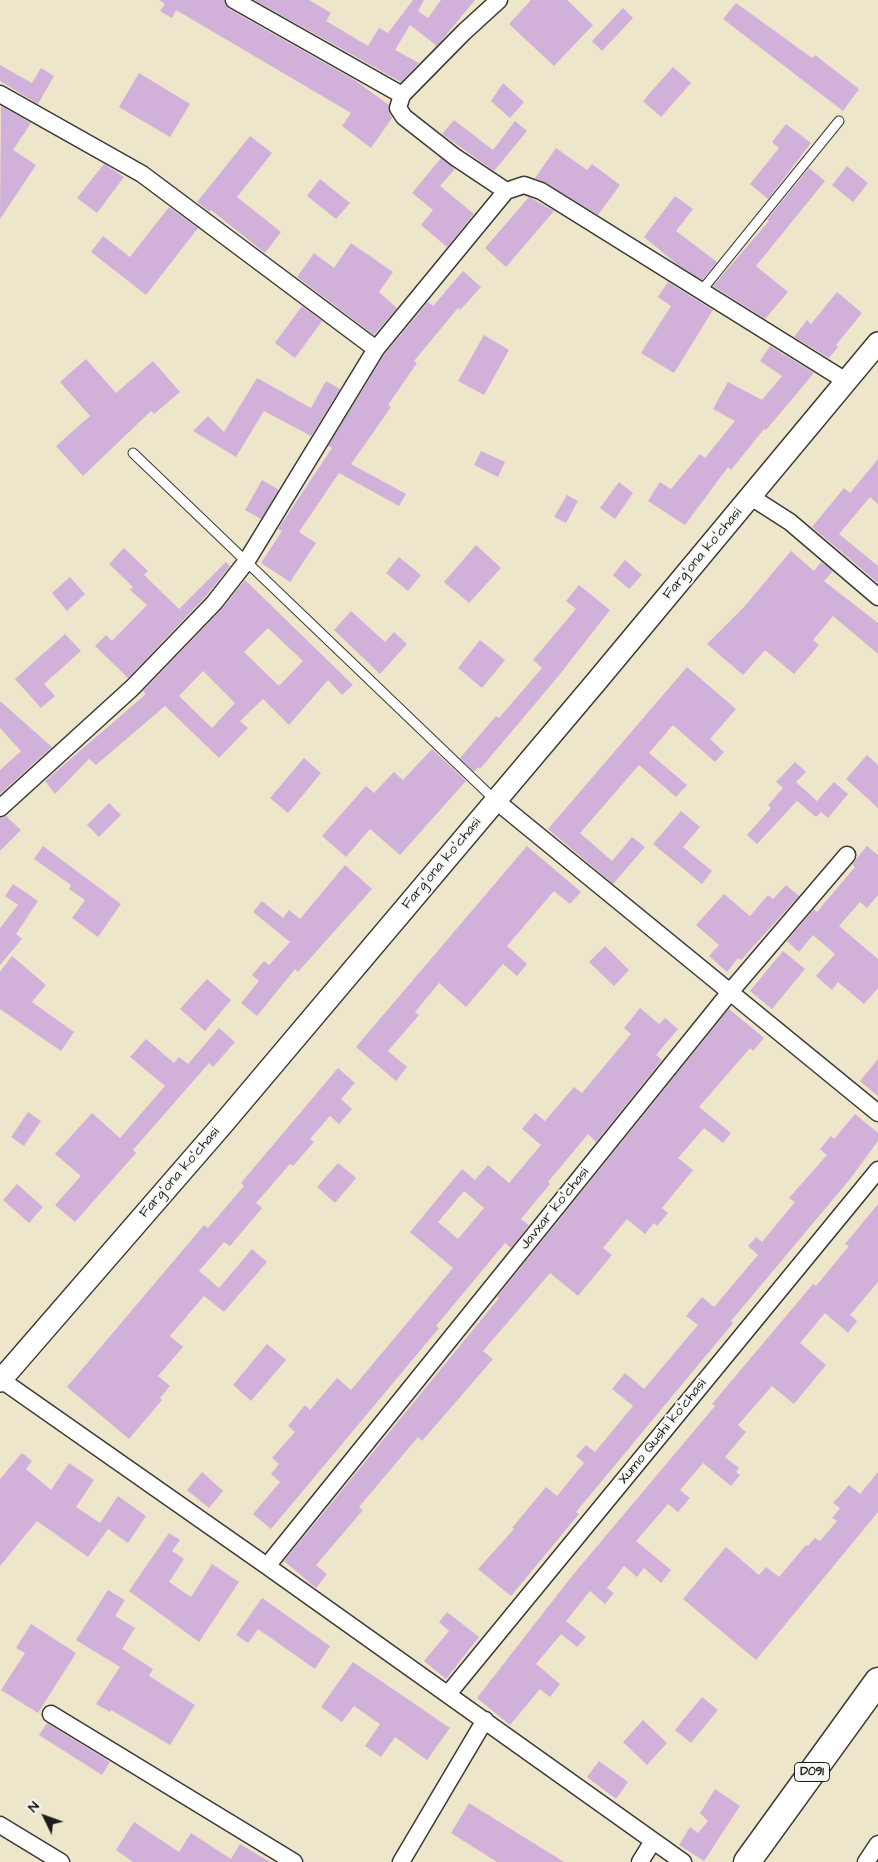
<!DOCTYPE html>
<meta charset="utf-8">
<style>
body{margin:0}
#map{position:relative;width:878px;height:1862px;overflow:hidden;background:#ede6cb;font-family:"Architects Daughter",sans-serif}
canvas{display:block}
.north{position:absolute;left:20px;top:1792px;width:50px;height:50px;-webkit-text-stroke:4px #f6f6f2;paint-order:stroke;rotate:312deg;font-size:14px;font-weight:700;line-height:20px;text-align:center;color:#1c1c1c}
.north::after{content:'';display:block;margin:auto;width:18px;height:22px;background:#1c1c1c;clip-path:polygon(50% 0,100% 100%,50% 72%,0 100%)}
</style>
<div id="map">
<canvas width="878" height="1862"></canvas>
<div class="north">N</div>
</div>
<script>
const g = document.querySelector('canvas').getContext('2d');
g.lineJoin = 'round';
function fillPath(path, color) {
  g.fillStyle = color;
  g.fill(path, 'evenodd');
}
function shape(rows) {
  const path = new Path2D();
  for (const r of rows) {
    path.moveTo(r[0], r[1]);
    for (let i = 2; i < r.length; i += 2) path.lineTo(r[i], r[i + 1]);
  }
  return path;
}
function strokePath(path, color, width, dash) {
  g.strokeStyle = color;
  g.lineWidth = width;
  g.lineCap = dash ? 'butt' : 'round';
  g.setLineDash(dash || []);
  g.stroke(path);
}
function label(font, color, halo, rows, align = 'center') {
  g.font = font + ' "Architects Daughter",sans-serif';
  g.lineWidth = 4;
  g.setLineDash([]);
  g.textBaseline = 'middle';
  g.strokeStyle = halo;
  g.fillStyle = color;
  for (const [text, x, y, turn = 0] of rows) {
    g.save();
    g.translate(x, y);
    g.rotate((+turn || 0) * Math.PI / 180);
    g.textAlign = isNaN(turn) ? turn : align;
    if (halo) g.strokeText(text, 0, 0);
    g.fillText(text, 0, 0);
    g.restore();
  }
}
fillPath(shape([
 [159,0,224,0,229,9,353,79,389,105,388,110,392,118,371,148,342,126,351,113,176,10,172,18,160,11,165,4],
 [254,0,309,0,331,13,326,21,368,46,379,28,388,33,413,0,424,0,418,11,428,18,441,0,475,0,437,46,410,25,395,50,419,63,401,82],
 [531,0,567,0,593,25,554,66,509,24],
 [736,3,812,58,815,55,859,89,843,111,723,19],
 [623,8,633,18,602,51,592,41],
 [0,65,32,83,41,68,54,76,38,104,0,81],
 [673,67,691,83,661,117,643,101],
 [139,73,190,104,170,137,119,107],
 [503,83,524,102,510,118,491,101],
 [1,106,31,123,13,150,36,165,0,219],
 [454,120,493,150,515,121,527,131,494,171,442,134],
 [786,124,811,143,768,199,750,184,779,148,772,142],
 [250,136,272,153,237,197,281,232,265,253,211,210,210,212,197,202],
 [556,148,587,170,592,164,620,185,598,215,546,183,535,178],
 [441,158,455,169,440,186,474,214,447,247,421,225,433,210,412,193],
 [104,164,124,177,97,213,77,198],
 [847,166,868,183,853,202,832,185],
 [809,168,825,181,756,266,788,292,765,319,713,286,769,221,767,220],
 [320,179,350,203,336,219,307,196],
 [675,196,693,209,676,231,717,262,702,280,678,265,644,237],
 [529,197,554,211,506,267,485,248],
 [169,207,198,228,146,295,91,252,103,236,130,257],
 [351,243,393,272,379,292,397,308,374,335,297,277,314,253,334,268],
 [463,271,481,287,460,310,458,308,414,361,417,363,388,405,391,407,351,464,406,494,399,506,339,473,299,532,316,543,290,582,261,563,282,531,278,529,332,448,328,446,384,355,428,302,433,306],
 [668,282,713,310,674,373,641,353,671,306,658,297],
 [837,292,862,313,836,345,838,347,829,358,794,337,807,320,811,324],
 [302,306,322,321,295,358,275,343],
 [484,335,509,350,484,395,458,381],
 [770,346,814,373,766,430,764,429,731,470,728,467,685,525,648,501,660,482,671,489,700,454,705,458,735,421,713,409,728,382,762,400,782,376,760,361],
 [86,359,116,393,153,361,180,392,154,414,151,411,83,476,56,446,90,416,60,382],
 [257,378,311,408,326,381,340,389,311,436,264,411,236,457,193,431,208,416,224,432],
 [481,451,505,462,498,477,474,465],
 [878,459,878,504,870,497,839,534,878,566,878,583,812,527,844,488,850,493],
 [262,480,279,490,261,519,245,510],
 [619,482,633,493,615,519,600,508],
 [567,495,578,501,566,523,554,517],
 [476,545,501,568,469,603,444,582],
 [124,548,148,571,144,575,179,609,226,562,230,566,206,596,128,678,95,646,106,635,112,641,147,605,130,590,133,587,109,564],
 [791,551,814,571,821,562,833,571,824,581,878,623,878,654,833,616,813,640,819,645,794,674,765,650,743,675,707,644,744,607],
 [399,557,421,575,408,591,386,573],
 [625,560,642,575,629,589,613,575],
 [70,577,85,594,67,611,52,593],
 [245,580,353,685,342,695,328,680,289,725,263,699,240,721,248,728,219,758,165,706,96,765,89,759,55,794,45,781,146,694,143,691,221,610],
 [268,628,303,661,279,686,244,652],
 [203,671,235,703,212,728,179,696],
 [579,585,610,610,556,679,480,769,478,767,474,772,460,758,496,716,499,718,542,668,533,660,576,609,566,601],
 [351,611,385,642,394,632,407,644,380,674,334,630],
 [65,634,81,651,44,684,55,696,41,708,15,679],
 [480,640,505,660,482,688,458,668],
 [687,667,736,709,710,739,724,752,715,762,673,725,649,753,687,785,676,797,639,765,580,833,612,861,632,837,645,847,613,884,548,829],
 [0,701,52,747,0,794,0,770,21,751,0,728],
 [432,749,466,781,400,855,370,829,346,857,322,836,366,786,374,793,394,772,403,780],
 [867,755,878,765,878,808,846,779],
 [304,758,321,773,288,813,270,798],
 [795,762,806,772,796,782,817,801,834,782,848,794,828,818,821,812,816,817,797,801,757,844,747,835,771,808,768,805,783,788,776,782],
 [109,803,121,815,99,837,87,825],
 [681,811,700,827,683,847,712,871,702,884,653,844],
 [6,816,21,830,0,851,0,818],
 [43,846,121,904,98,937,72,918,85,900,69,889,71,885,34,859],
 [527,846,581,892,570,904,554,891,507,946,527,964,517,976,503,964,466,1007,439,983,415,1012,419,1015,388,1051,407,1067,396,1081,356,1047],
 [867,846,878,855,878,895,867,908,860,902,839,926,878,959,878,988,864,1004,838,982,832,990,816,976,835,954,813,935,799,952,787,941,814,909,817,912,855,867,852,864],
 [345,865,372,889,298,972,295,969,257,1016,241,1003,259,981,252,975,264,961,269,965,290,942,253,912,262,901,283,918,289,910,300,919],
 [13,884,38,901,16,934,22,939,0,965,0,928,18,905,5,896],
 [786,885,799,896,741,960,738,958,727,972,709,956,719,945,696,925,724,894,750,916,768,895,773,899],
 [605,946,629,970,614,986,589,962],
 [783,951,805,969,772,1009,750,991],
 [12,956,46,985,32,1002,74,1032,61,1051,0,1009,0,972],
 [207,979,231,1000,205,1031,180,1009],
 [640,1008,659,1024,665,1018,678,1029,656,1055,662,1060,596,1142,588,1134,548,1182,550,1184,521,1219,529,1225,511,1248,505,1243,436,1326,439,1328,271,1529,253,1514,280,1482,271,1474,279,1464,272,1458,295,1432,288,1426,305,1405,310,1410,337,1378,351,1390,453,1268,410,1232,462,1169,475,1180,488,1165,509,1183,541,1145,522,1129,535,1113,545,1121,574,1087,582,1093,631,1034,624,1028],
 [464,1191,484,1208,458,1239,438,1222],
 [729,1009,764,1038,753,1051,750,1048,699,1107,731,1133,723,1143,704,1128,678,1158,693,1170,662,1208,668,1213,657,1226,654,1223,645,1234,627,1219,603,1248,612,1255,578,1296,550,1273,483,1351,493,1359,422,1441,418,1437,359,1507,363,1510,316,1565,327,1574,316,1588,284,1561,499,1298,497,1297],
 [219,1028,235,1042,213,1067,209,1063,133,1150,136,1153,75,1222,55,1205,81,1176,55,1154,92,1113,120,1138,165,1086,130,1057,146,1039,174,1063,179,1057,188,1064],
 [878,1059,878,1096,860,1081],
 [338,1068,355,1083,341,1099,352,1109,339,1124,330,1116,310,1139,314,1142,293,1166,290,1164,256,1203,262,1208,230,1246,224,1242,199,1271,219,1288,252,1249,267,1262,224,1312,204,1296,170,1336,183,1347,158,1376,170,1386,160,1398,162,1400,129,1439,67,1387,204,1225,208,1228,244,1186,241,1183],
 [28,1112,41,1121,24,1146,11,1137],
 [855,1114,878,1133,878,1141,850,1179,731,1321,733,1323,576,1512,579,1514,511,1596,478,1569,514,1529,512,1528,546,1487,557,1496,584,1463,576,1456,586,1445,595,1452,633,1406,612,1389,625,1373,644,1389,698,1325,686,1316,702,1297,714,1307,758,1255,748,1246,756,1237,762,1242,795,1202,789,1198,827,1155,820,1149,831,1136,834,1139],
 [338,1163,356,1178,335,1203,317,1187],
 [17,1184,43,1207,29,1223,3,1200],
 [878,1204,878,1282,850,1315,857,1321,848,1333,825,1313,800,1343,826,1365,794,1404,772,1386,738,1425,746,1432,725,1457,739,1468,736,1472,740,1475,731,1486,703,1463,680,1490,690,1498,678,1512,668,1504,636,1541,671,1570,661,1583,644,1568,637,1577,624,1566,607,1588,614,1593,605,1604,590,1591,566,1621,586,1637,577,1647,561,1634,536,1664,560,1684,550,1697,540,1689,510,1725,477,1698,572,1576,715,1406,712,1404,813,1284,816,1286,849,1246,845,1244],
 [267,1344,286,1360,251,1401,233,1385],
 [22,1453,32,1461,26,1469,51,1490,69,1463,94,1480,76,1507,100,1523,118,1496,146,1516,128,1543,108,1529,88,1557,37,1521,0,1566,0,1479],
 [202,1472,223,1491,209,1508,187,1490],
 [878,1472,878,1512,756,1660,683,1599,726,1547,759,1575,766,1567,779,1577,806,1545,808,1546,815,1538,820,1541,837,1521,832,1518,840,1508,833,1503,849,1485,860,1494],
 [169,1533,180,1540,172,1551,184,1559,169,1582,191,1597,212,1564,239,1582,199,1642,129,1591],
 [108,1590,125,1600,115,1616,135,1628,122,1649,153,1669,149,1676,195,1705,170,1745,111,1710,110,1712,96,1704,120,1667,76,1640],
 [262,1598,330,1646,315,1669,258,1629,248,1643,236,1635],
 [447,1612,479,1637,446,1679,424,1661,449,1631,439,1622],
 [31,1624,76,1653,38,1713,1,1690,25,1653,16,1648],
 [353,1662,450,1728,427,1760,395,1737,381,1757,365,1746,380,1724,354,1706,342,1722,321,1707],
 [702,1697,718,1710,691,1743,675,1730],
 [643,1720,667,1743,647,1765,623,1742],
 [47,1723,110,1762,102,1775,39,1735],
 [599,1761,628,1782,616,1799,587,1777],
 [715,1789,740,1806,704,1861,679,1845,690,1827,698,1833,708,1821,700,1813],
 [469,1803,564,1862,497,1862,451,1833],
 [134,1822,179,1852,191,1833,231,1859,240,1844,270,1862,133,1862,116,1850]
]), '#d1b1d9');
const service = shape([
 [702,290,839,121],
 [133,453,495,800]
]);
const minor = shape([
 [234,0,402,95,398,108,404,117,455,157,506,191,524,185,541,191,846,381],
 [0,94,142,174,376,349],
 [402,95,464,32,499,0],
 [751,497,790,522,878,597],
 [495,800,878,1113],
 [0,808,132,688,214,603,246,562,376,349,506,191],
 [0,1379,267,1566,683,1862],
 [267,1566,730,992,847,855],
 [448,1694,878,1170],
 [51,1714,294,1862],
 [0,1825,61,1862],
 [401,1862,485,1720],
 [640,1862,653,1841],
 [866,1862,878,1844]
]);
const tertiary = shape([
 [0,1381,222,1125,596,682,878,343]
]);
const primary = shape([
 [747,1862,878,1681]
]);
strokePath(service, '#3b3a36', 11);
strokePath(minor, '#3b3a36', 19);
strokePath(tertiary, '#3b3a36', 24);
strokePath(primary, '#3b3a36', 29);
strokePath(service, '#fff', 9);
strokePath(minor, '#fff', 16);
strokePath(tertiary, '#fff', 21);
strokePath(primary, '#fff', 26);
for (const [x, y, w] of [
 [812,1772,35]
]) {
  const box = new Path2D();
  box.roundRect(x - w / 2, y - 9.5, w, 19, 4);
  g.fillStyle = '#f6f6f2';
  g.fill(box);
  strokePath(box, '#1c1c1c', 1);
}
label('bold 12px', '#1c1c1c', null, [
 ["D091",812,1772]
]);
label('14px', '#1c1c1c', '#f6f6f2', [
 ["Fargʻona koʻchasi",703,554,-50],
 ["Fargʻona koʻchasi",442,864,-50],
 ["Fargʻona koʻchasi",180,1173,-49],
 ["Javxar koʻchasi",555,1209,-51],
 ["Xumo Qushi koʻchasi",663,1432,-51]
]);
</script>
